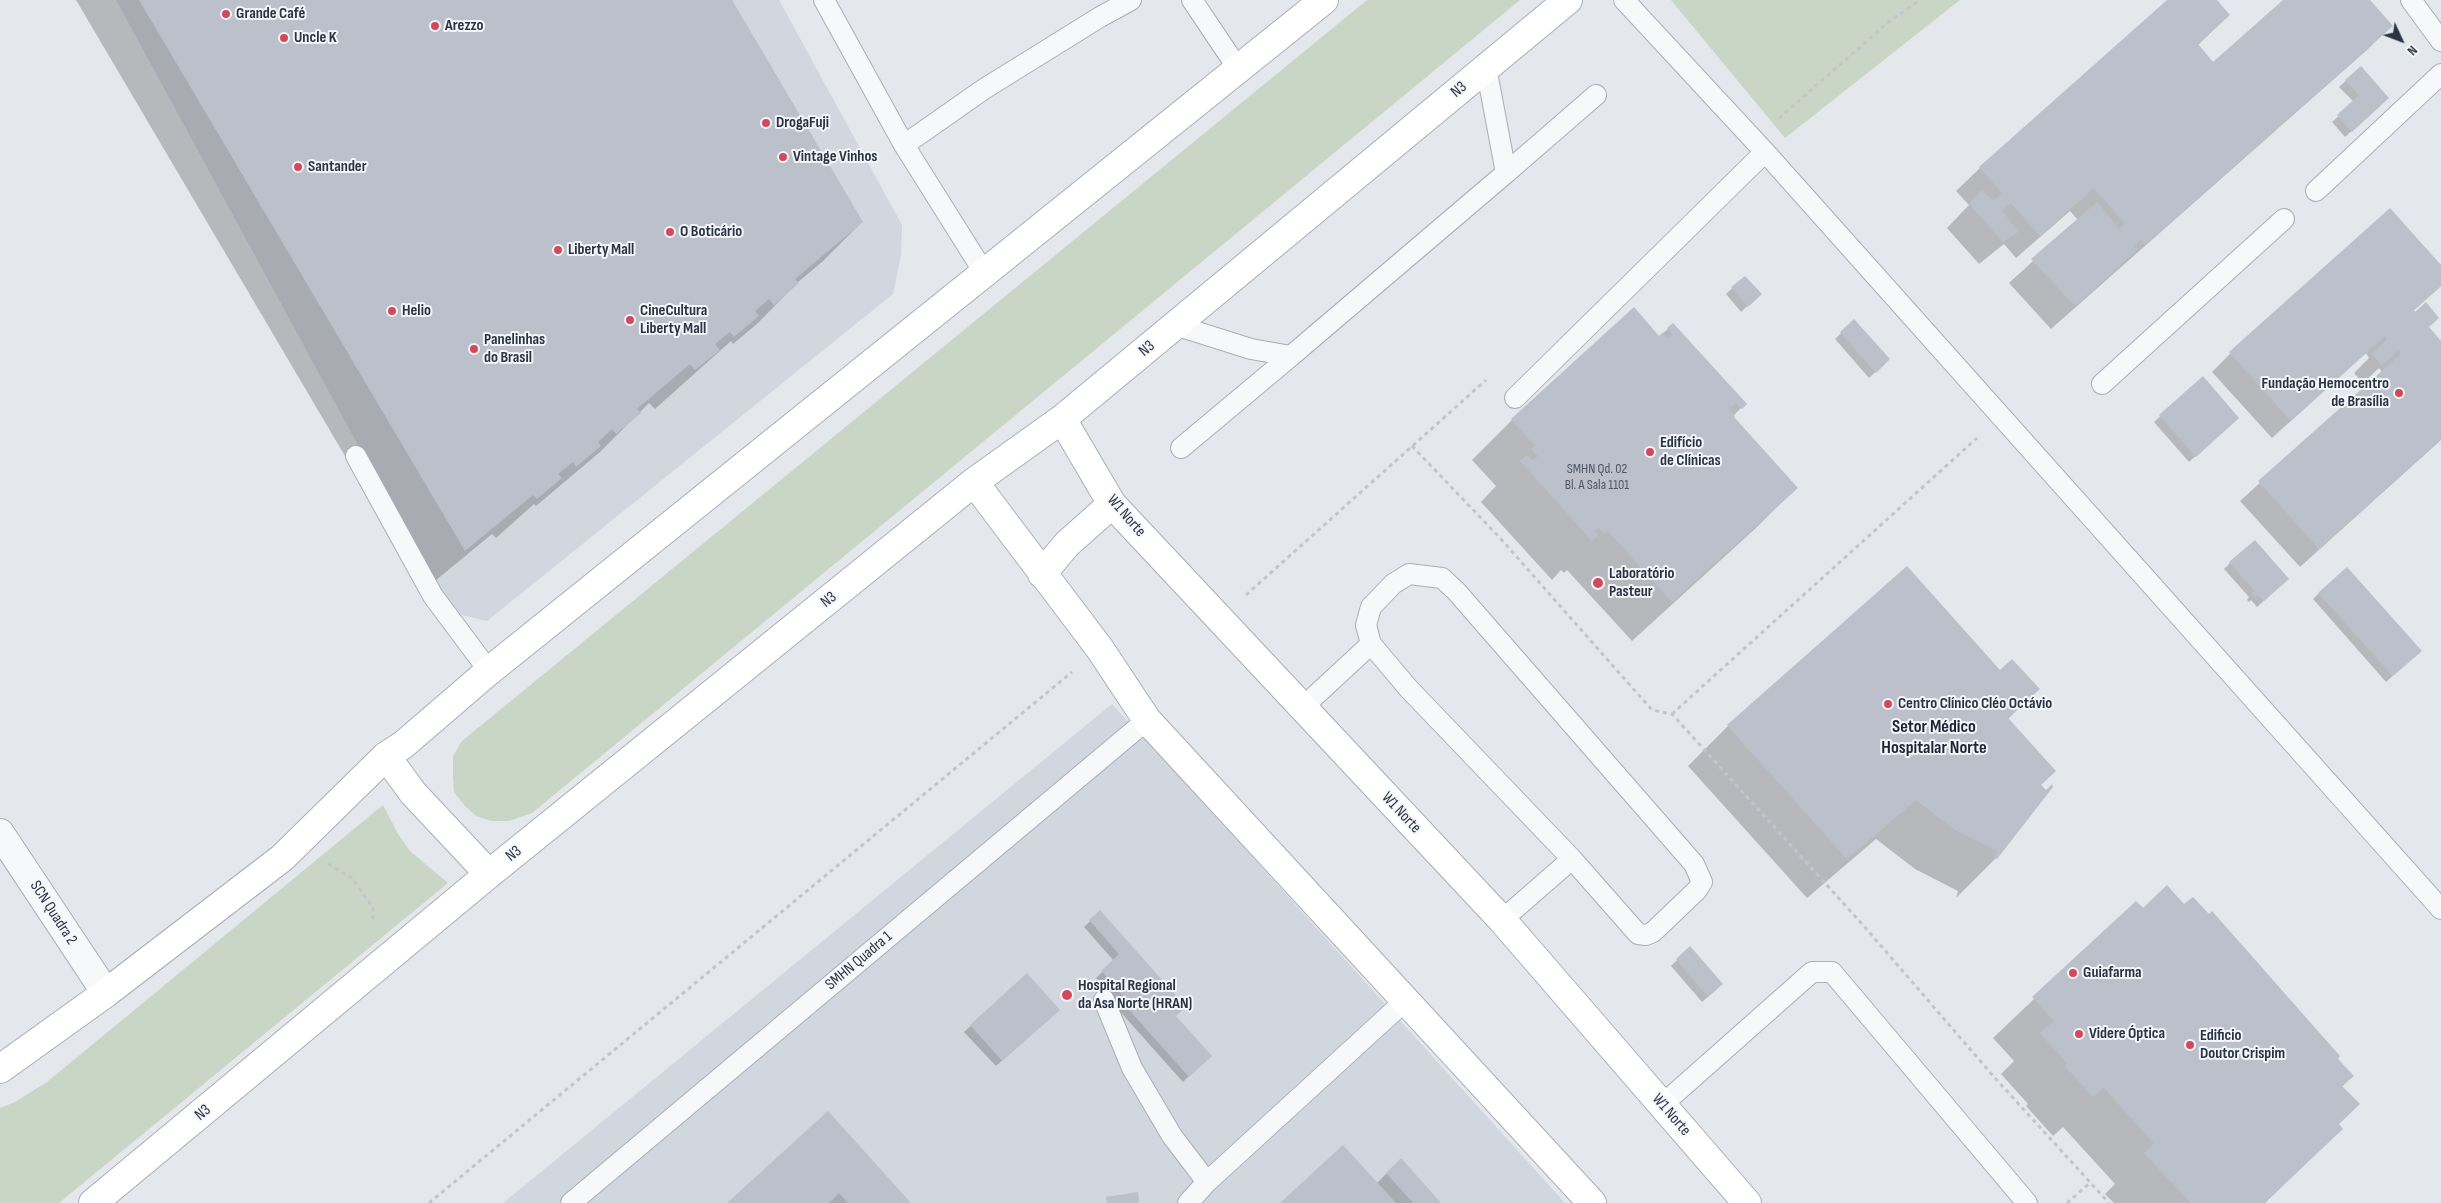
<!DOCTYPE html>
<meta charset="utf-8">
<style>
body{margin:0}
#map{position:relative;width:2441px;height:1203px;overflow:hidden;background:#e4e7ec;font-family:"Sofia Sans Condensed",sans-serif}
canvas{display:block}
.north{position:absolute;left:2376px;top:15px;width:50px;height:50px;-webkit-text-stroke:4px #f4f6f9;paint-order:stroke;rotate:133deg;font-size:14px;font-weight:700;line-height:20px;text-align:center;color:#2b3445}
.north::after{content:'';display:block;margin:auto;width:18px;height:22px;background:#2b3445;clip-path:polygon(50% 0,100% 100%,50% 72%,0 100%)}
</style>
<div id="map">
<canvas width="2441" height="1203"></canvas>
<div class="north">N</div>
</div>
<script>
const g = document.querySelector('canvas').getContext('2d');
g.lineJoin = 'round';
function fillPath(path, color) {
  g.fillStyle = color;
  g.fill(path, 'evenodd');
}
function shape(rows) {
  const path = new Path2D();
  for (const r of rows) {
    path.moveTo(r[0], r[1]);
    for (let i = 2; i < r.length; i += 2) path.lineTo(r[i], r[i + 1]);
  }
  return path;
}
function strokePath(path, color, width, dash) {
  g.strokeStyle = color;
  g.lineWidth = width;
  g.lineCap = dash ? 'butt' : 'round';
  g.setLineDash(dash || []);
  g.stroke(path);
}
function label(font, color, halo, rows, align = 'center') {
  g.font = font + ' "Sofia Sans Condensed",sans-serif';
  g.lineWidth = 4;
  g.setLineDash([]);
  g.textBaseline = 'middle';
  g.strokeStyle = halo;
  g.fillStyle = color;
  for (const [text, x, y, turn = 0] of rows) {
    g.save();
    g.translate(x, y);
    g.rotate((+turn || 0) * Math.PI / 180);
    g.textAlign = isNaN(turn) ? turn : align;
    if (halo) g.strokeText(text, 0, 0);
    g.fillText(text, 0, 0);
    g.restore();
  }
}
fillPath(shape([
 [116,0,779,0,902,225,901,255,893,294,487,621,458,614,428,574],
 [1112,704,1189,787,1565,1203,503,1203]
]), '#d2d6de');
fillPath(shape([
 [1367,0,1520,0,532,813,509,821,491,821,476,816,465,806,454,792,453,777,453,756,462,741],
 [1671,0,1960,0,1785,138],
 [383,805,398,834,410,851,448,883,59,1203,0,1203,0,1108,15,1102,47,1082]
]), '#c9d6c5');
fillPath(shape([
 [76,0,731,0,862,222,822,262,797,283,758,323,733,344,731,341,655,409,649,403,600,452,536,506,534,504,496,538,492,534,424,590],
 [2169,0,2215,0,2229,15,2197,46,2213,63,2285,0,2369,0,2391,26,2368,49,2051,329,2009,283,2078,220,2070,211,2016,258,2004,244,1979,264,1947,228,1969,205,1956,191,1980,168],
 [2360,68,2382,104,2345,137,2332,122,2354,102,2339,87],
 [2441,267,2441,286,2413,311,2441,343,2441,440,2300,567,2240,501,2382,372,2379,368,2363,383,2354,373,2369,358,2366,353,2272,438,2212,372,2230,354],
 [1744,277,1754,300,1741,312,1726,294],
 [1854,321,1889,359,1869,378,1835,339],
 [1673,324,1745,404,1732,417,1796,488,1756,528,1632,641,1567,570,1564,573,1561,570,1552,580,1481,502,1496,486,1472,460,1512,420,1659,337],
 [2203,378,2231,424,2189,462,2154,422],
 [2230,563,2281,585,2257,607,2251,600,2249,602,2247,600,2249,597,2224,569],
 [1907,568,2000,671,2038,689,2008,719,2040,786,1996,858,1956,898,1958,891,1915,869,1876,839,1807,898,1688,766,1728,726],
 [2319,593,2414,657,2386,682,2313,599],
 [2136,902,2336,1059,2352,1076,2342,1087,2338,1125,2342,1129,2265,1203,2114,1203,2105,1194,2115,1184,2063,1127,2053,1136,2026,1106,2028,1104,2001,1074,2014,1061,1993,1038],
 [1100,912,1175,1016,1210,1055,1183,1082,1116,1007,1119,1004,1096,978,1114,961,1084,927],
 [1690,948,1716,990,1702,1002,1671,966],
 [1027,975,1052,1016,996,1066,964,1032],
 [828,1113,910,1203,729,1203],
 [1387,1173,1439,1203,1281,1203,1376,1184]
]), '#0003');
fillPath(shape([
 [139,0,732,0,863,222,795,279,799,283,774,305,769,299,755,311,759,316,734,337,730,332,715,344,720,350,695,370,690,364,637,409,641,413,616,434,612,429,598,442,601,446,576,467,573,462,558,474,562,478,537,499,533,495,465,551],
 [2167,0,2217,0,2230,15,2198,44,2213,62,2283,0,2370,0,2393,26,2145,245,2141,240,2134,246,2138,249,2075,306,2031,259,2097,202,2119,229,2125,224,2094,188,2040,236,2011,203,2002,210,2018,232,2003,242,1969,204,1982,190,1993,201,2002,193,1979,167],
 [2361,66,2389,98,2352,132,2337,115,2359,95,2345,80],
 [2390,208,2441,265,2441,286,2414,310,2415,312,2426,302,2439,318,2429,327,2441,341,2441,439,2319,549,2258,481,2401,354,2398,350,2382,366,2372,354,2387,339,2385,336,2291,421,2229,352],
 [1745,276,1762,294,1748,307,1731,287],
 [1634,307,1659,336,1663,332,1668,338,1673,334,1667,328,1673,323,1747,404,1742,409,1736,403,1729,409,1735,416,1734,417,1798,488,1672,602,1608,531,1604,534,1599,528,1595,531,1598,535,1592,541,1520,461,1527,455,1532,461,1538,456,1531,449,1535,446,1511,419],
 [1854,319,1890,359,1876,373,1840,332],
 [2203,376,2239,418,2196,457,2159,415],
 [2255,540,2289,579,2264,601,2258,595,2255,597,2252,593,2255,591,2229,562],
 [1907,566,2000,670,2012,659,2040,689,2008,718,2056,771,2041,785,2046,790,2052,784,2053,787,1997,859,1994,857,1998,851,1955,830,1916,800,1847,859,1727,725],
 [2347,567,2422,651,2393,676,2318,593],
 [2167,885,2184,904,2193,897,2209,914,2212,911,2340,1056,2338,1059,2354,1076,2342,1086,2360,1104,2339,1124,2343,1129,2264,1203,2191,1203,2144,1153,2154,1143,2151,1140,2104,1088,2093,1097,2065,1066,2067,1063,2040,1033,2054,1021,2032,997,2136,901,2143,908],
 [1100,910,1186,1007,1176,1016,1212,1056,1189,1077,1121,1001,1124,997,1101,971,1119,954,1089,920],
 [1690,946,1723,984,1708,997,1676,959],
 [1027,973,1060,1010,1002,1061,970,1025],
 [828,1111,911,1203,848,1203,839,1193,829,1203,727,1203],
 [1343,1145,1396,1203,1280,1203],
 [1401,1158,1441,1203,1413,1203,1386,1173],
 [1138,1192,1139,1203,1107,1203,1106,1197]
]), '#bbc0ca');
const service = shape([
 [824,0,904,145,985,274],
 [1192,0,1239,70],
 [1624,0,1765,152,2441,909],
 [2411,0,2441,41],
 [904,145,984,89,1100,17,1131,0],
 [1506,173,1596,95],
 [2316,191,2441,74],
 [1175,325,1251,349,1291,356,1506,173,1486,67],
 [2102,384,2284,219],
 [1515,398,1765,152],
 [1181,448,1291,356],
 [356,456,433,596,489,671],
 [1409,574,1442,578,1456,591,1694,864,1702,882,1697,890,1653,932,1646,935,1638,934,1572,859,1409,689,1371,644,1366,625,1371,607,1393,584,1409,574],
 [1303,707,1371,644],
 [1502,920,1572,859],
 [1104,1000,1132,1068,1172,1136,1207,1182],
 [1663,1104,1812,972,1832,972,2027,1203],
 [571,1203,1147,720],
 [1188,1203,1207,1182,1406,1000]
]);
const tertiary = shape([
 [0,833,106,993]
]);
const secondary = shape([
 [1062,419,1112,504,1502,920,1747,1203],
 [974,482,1100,649,1147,720,1592,1203],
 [1042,574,1067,544,1112,504],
 [386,756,413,793,489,874],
 [0,1069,106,993,282,858,386,756,403,745,489,671,1324,0],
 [93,1203,489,874,974,482,1062,419,1568,0]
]);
strokePath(service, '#a9aeb7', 22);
strokePath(tertiary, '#a9aeb7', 30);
strokePath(secondary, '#a9aeb7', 30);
strokePath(shape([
 [1779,118,1891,20,1920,0],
 [1412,446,1501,539,1652,710,1672,714,1863,925,1995,1078,2109,1203],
 [1246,595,1486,380],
 [1672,714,1977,438],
 [328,864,352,878,373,908,373,922],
 [429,1203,1072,672],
 [2067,1203,2091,1182]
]), '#c2c5cb', 3, [4, 4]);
strokePath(service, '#f7f8fa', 20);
strokePath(tertiary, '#f7f8fa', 28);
strokePath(secondary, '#fff', 28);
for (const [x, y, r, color] of [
 [226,14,5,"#d1495b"],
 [435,26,5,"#d1495b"],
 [284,38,5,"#d1495b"],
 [766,123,5,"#d1495b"],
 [783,157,5,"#d1495b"],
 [298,167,5,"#d1495b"],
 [670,232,5,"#d1495b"],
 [558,250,5,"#d1495b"],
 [392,311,5,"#d1495b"],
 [630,320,5,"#d1495b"],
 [474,349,5,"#d1495b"],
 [2399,393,5,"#d1495b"],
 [1650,452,5,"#d1495b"],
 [1598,583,6,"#d1495b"],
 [1888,704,5,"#d1495b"],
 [2073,973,5,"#d1495b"],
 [1067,995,6,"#d1495b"],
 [2079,1034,5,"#d1495b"],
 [2190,1045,5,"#d1495b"]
]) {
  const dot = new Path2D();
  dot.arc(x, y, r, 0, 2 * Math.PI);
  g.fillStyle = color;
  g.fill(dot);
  strokePath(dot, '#f4f6f9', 2);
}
label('14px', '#4f5766', null, [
 ["SMHN Qd. 02",1597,469],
 ["Bl. A Sala 1101",1597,485]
]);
label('bold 16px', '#2b3445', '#f4f6f9', [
 ["Grande Café",236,14],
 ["Arezzo",445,26],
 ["Uncle K",294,38],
 ["DrogaFuji",776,123],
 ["Vintage Vinhos",793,157],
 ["Santander",308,167],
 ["O Boticário",680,232],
 ["Liberty Mall",568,250],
 ["Helio",402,311],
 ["CineCultura",640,311],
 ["Liberty Mall",640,329],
 ["Panelinhas",484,340],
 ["do Brasil",484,358],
 ["Fundação Hemocentro",2389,384,"right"],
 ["de Brasília",2389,402,"right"],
 ["Edifício",1660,443],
 ["de Clínicas",1660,461],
 ["Laboratório",1609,574],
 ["Pasteur",1609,592],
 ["Centro Clínico Cléo Octávio",1898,704],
 ["Guiafarma",2083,973],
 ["Hospital Regional",1078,986],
 ["da Asa Norte (HRAN)",1078,1004],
 ["Videre Óptica",2089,1034],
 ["Edificio",2200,1036],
 ["Doutor Crispim",2200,1054]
], 'left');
label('16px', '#2b3445', '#f4f6f9', [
 ["N3",1459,90,-40],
 ["N3",1147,349,-40],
 ["W1 Norte",1126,516,49],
 ["N3",829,600,-39],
 ["W1 Norte",1401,813,47],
 ["N3",514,854,-39],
 ["SCN Quadra 2",53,913,57],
 ["SMHN Quadra 1",859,961,-40],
 ["N3",203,1113,-40],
 ["W1 Norte",1671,1115,49]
]);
label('bold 18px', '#1d2536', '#f4f6f9', [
 ["Setor Médico",1934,727],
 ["Hospitalar Norte",1934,748]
]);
</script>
